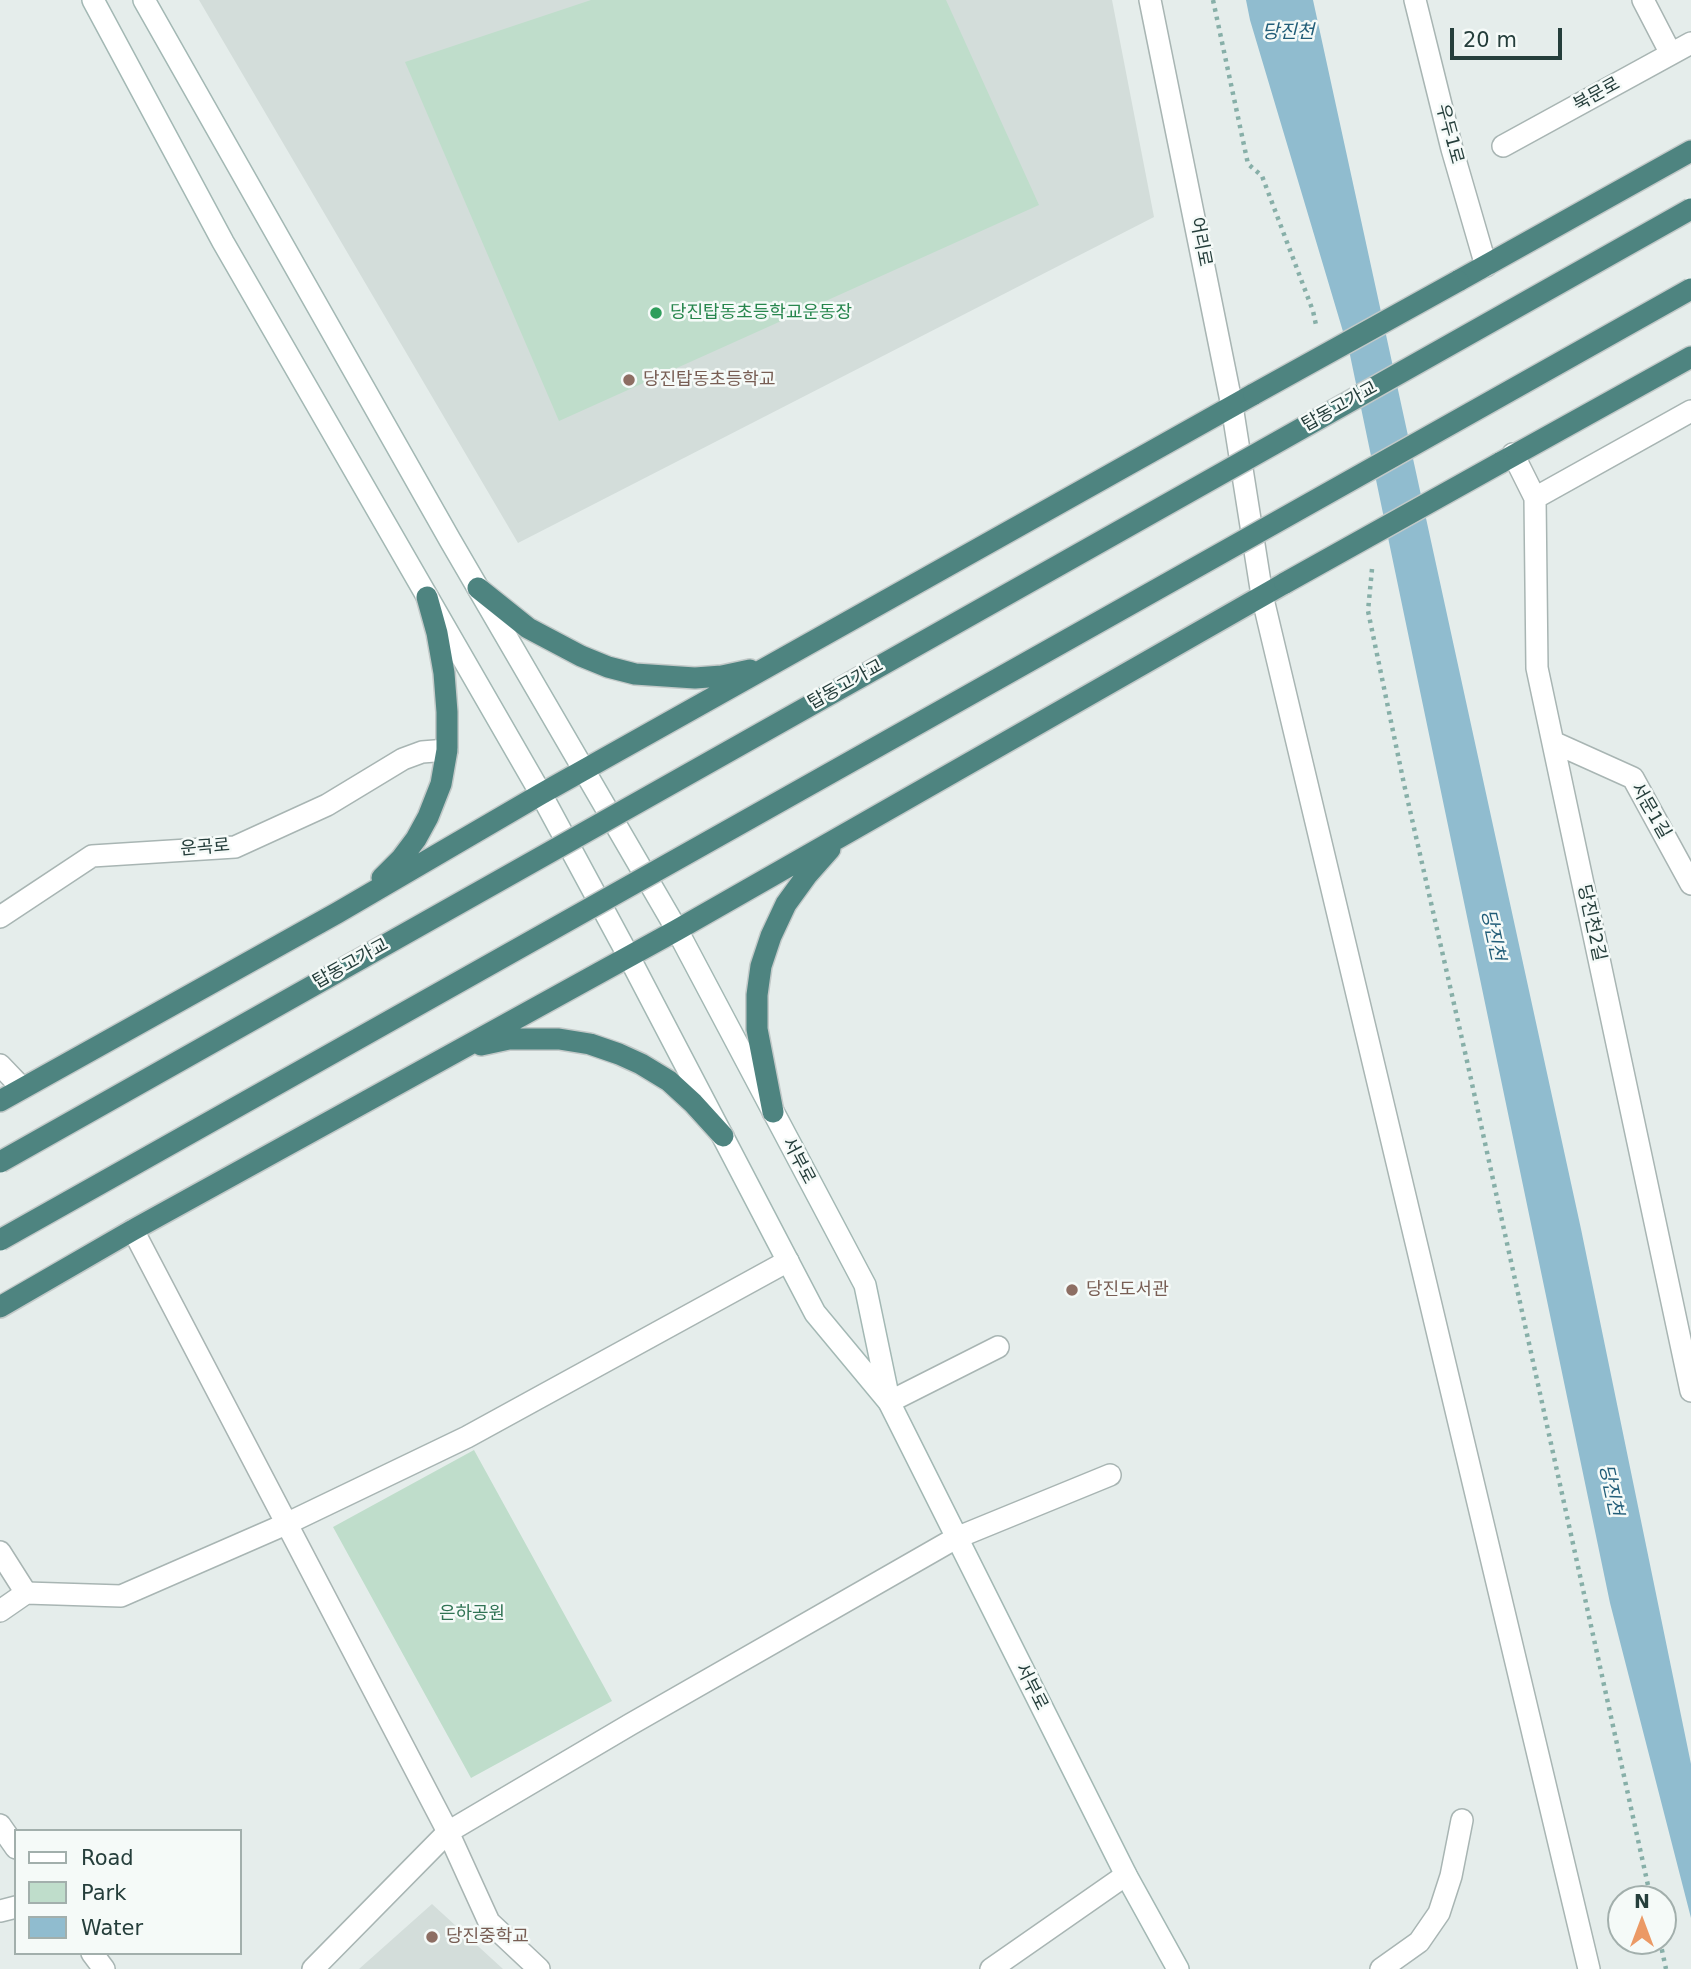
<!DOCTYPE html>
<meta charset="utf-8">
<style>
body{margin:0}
#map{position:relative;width:1691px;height:1969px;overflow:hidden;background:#e5edeb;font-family:"DejaVu Sans",sans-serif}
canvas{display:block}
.legend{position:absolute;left:14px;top:1829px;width:228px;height:126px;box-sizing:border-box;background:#f5faf8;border:2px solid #a2afac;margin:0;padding:9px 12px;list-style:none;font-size:21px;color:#253e3b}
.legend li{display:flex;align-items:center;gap:14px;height:35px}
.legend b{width:35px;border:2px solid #a2afac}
.north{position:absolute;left:1607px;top:1885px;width:70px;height:70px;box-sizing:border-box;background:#f5faf8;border:2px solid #a2afac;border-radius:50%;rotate:0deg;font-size:19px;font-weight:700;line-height:28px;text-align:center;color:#253e3b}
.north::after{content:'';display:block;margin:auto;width:24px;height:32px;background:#eb9965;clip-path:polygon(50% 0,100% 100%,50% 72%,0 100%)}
.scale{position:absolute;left:1450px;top:28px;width:112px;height:32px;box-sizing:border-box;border:4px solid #253e3b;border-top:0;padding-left:9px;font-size:21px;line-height:24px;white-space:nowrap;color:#253e3b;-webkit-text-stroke:5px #f5faf8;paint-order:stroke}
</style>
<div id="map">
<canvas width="1691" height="1969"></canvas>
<ul class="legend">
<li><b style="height:9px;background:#fff"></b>Road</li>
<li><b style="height:19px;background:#bfddcb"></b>Park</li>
<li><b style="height:19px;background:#90bccf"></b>Water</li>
</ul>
<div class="north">N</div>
<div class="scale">20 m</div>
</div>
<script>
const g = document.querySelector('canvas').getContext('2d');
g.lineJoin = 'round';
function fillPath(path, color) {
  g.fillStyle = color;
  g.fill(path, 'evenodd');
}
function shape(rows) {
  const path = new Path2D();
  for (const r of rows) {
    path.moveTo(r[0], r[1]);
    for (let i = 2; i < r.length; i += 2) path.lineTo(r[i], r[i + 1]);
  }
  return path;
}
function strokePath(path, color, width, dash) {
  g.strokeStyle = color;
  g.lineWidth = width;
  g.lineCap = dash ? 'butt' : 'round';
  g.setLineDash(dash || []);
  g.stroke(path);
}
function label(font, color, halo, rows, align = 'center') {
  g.font = font + ' "DejaVu Sans","Noto Sans KR",sans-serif';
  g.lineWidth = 5;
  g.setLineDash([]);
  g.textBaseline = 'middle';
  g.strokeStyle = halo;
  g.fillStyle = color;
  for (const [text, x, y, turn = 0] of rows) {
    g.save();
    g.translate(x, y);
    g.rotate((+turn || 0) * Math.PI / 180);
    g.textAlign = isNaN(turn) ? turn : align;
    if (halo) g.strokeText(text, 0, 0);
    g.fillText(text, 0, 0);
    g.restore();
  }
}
fillPath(shape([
 [199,0,1112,0,1154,217,518,543],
 [432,1904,503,1969,359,1969]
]), '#d3ddda');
fillPath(shape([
 [591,0,946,0,1039,205,559,421,405,62],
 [474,1450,612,1701,471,1778,333,1527]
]), '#bfddcb');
fillPath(shape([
 [1246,0,1313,0,1581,1229,1691,1764,1691,1918,1610,1603,1350,355,1250,20]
]), '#90bccf');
const service = shape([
 [0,1611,26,1593,121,1596,286,1524],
 [0,1825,16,1848],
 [0,1911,16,1907],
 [92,1953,104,1969],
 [313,1969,448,1832]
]);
const minor = shape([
 [1150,0,1232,406,1262,595,1589,1969],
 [1415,0,1452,149,1486,266],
 [1643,0,1671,54],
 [1503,146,1691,43],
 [1513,454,1535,498,1537,668,1691,1391],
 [1535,498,1691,411],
 [1553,742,1633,778,1691,884],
 [0,917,92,856,235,847,327,805,403,759,422,752,447,750],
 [0,1065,22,1088],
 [133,1230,448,1832,489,1922,539,1969],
 [889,1402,998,1347],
 [286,1524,467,1437,788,1261],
 [0,1552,26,1593],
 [448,1832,631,1724,956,1538,1110,1475],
 [991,1969,1126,1875],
 [1381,1969,1419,1942,1439,1913,1451,1876,1462,1820]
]);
const secondary = shape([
 [93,0,223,242,541,794,629,957,815,1313,889,1402,1126,1875,1178,1969],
 [144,0,450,540,677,930,865,1285,889,1400]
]);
const trunk = shape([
 [1458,281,1691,151],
 [1500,463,1691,357],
 [478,588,528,628,581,656,608,667,635,674,695,678,722,676,750,670],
 [382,878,401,859,416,839,428,817,441,784,447,750,447,712,444,673,437,633,427,597],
 [481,1045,509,1039,559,1039,590,1044,619,1054,641,1064,669,1081,693,1103,723,1136],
 [0,1101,337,913,541,794,1254,394],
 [773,1112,757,1029,757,995,761,966,771,936,786,904,807,875,830,849],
 [0,1307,133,1230,677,930,1285,583]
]);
strokePath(service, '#a8b5b3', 24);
strokePath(minor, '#a8b5b3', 24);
strokePath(secondary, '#a3b8b4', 24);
strokePath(trunk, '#c2c9c8', 24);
strokePath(shape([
 [1213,0,1248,164,1262,176,1313,311,1316,325],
 [1372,569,1368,611,1404,784,1467,1061,1651,1899],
 [1660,1941,1666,1969]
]), '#87afa8', 4.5, [3.5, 5]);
strokePath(service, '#fff', 21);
strokePath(minor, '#fff', 21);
strokePath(secondary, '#fff', 21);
strokePath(trunk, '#4e8480', 21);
const trunkBridge = shape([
 [1254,394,1458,281],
 [1285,583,1500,463],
 [0,1162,1691,209],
 [0,1240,1691,289]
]);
strokePath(trunkBridge, '#c2c9c8', 24, []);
strokePath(trunkBridge, '#4e8480', 21);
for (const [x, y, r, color] of [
 [656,313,7,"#2e9e5b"],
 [629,380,7,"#8d6e63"],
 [1072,1290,7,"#8d6e63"],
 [432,1937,7,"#8d6e63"]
]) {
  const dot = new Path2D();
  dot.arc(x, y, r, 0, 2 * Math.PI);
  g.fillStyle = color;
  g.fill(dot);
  strokePath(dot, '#f5faf8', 2.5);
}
label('18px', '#253e3b', '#f5faf8', [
 ["북문로",1597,95,-29],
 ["우두1로",1449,134,75],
 ["어리로",1200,242,79],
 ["탑동고가교",1340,407,-29],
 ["탑동고가교",846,685,-29],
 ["서문1길",1650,811,60],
 ["운곡로",205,848,-5],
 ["당진천2길",1591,923,78],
 ["탑동고가교",351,964,-29],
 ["서부로",798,1161,62],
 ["서부로",1031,1687,63]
]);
label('18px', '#27864d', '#f5faf8', [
 ["당진탑동초등학교운동장",670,313]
], 'left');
label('18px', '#785e54', '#f5faf8', [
 ["당진탑동초등학교",643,380],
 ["당진도서관",1086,1290],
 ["당진중학교",446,1937]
], 'left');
label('18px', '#307354', '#f5faf8', [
 ["은하공원",472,1614]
]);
label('italic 19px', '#215d78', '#f5faf8', [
 ["당진천",1288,33],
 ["당진천",1492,935,78],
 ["당진천",1610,1490,78]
]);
</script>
